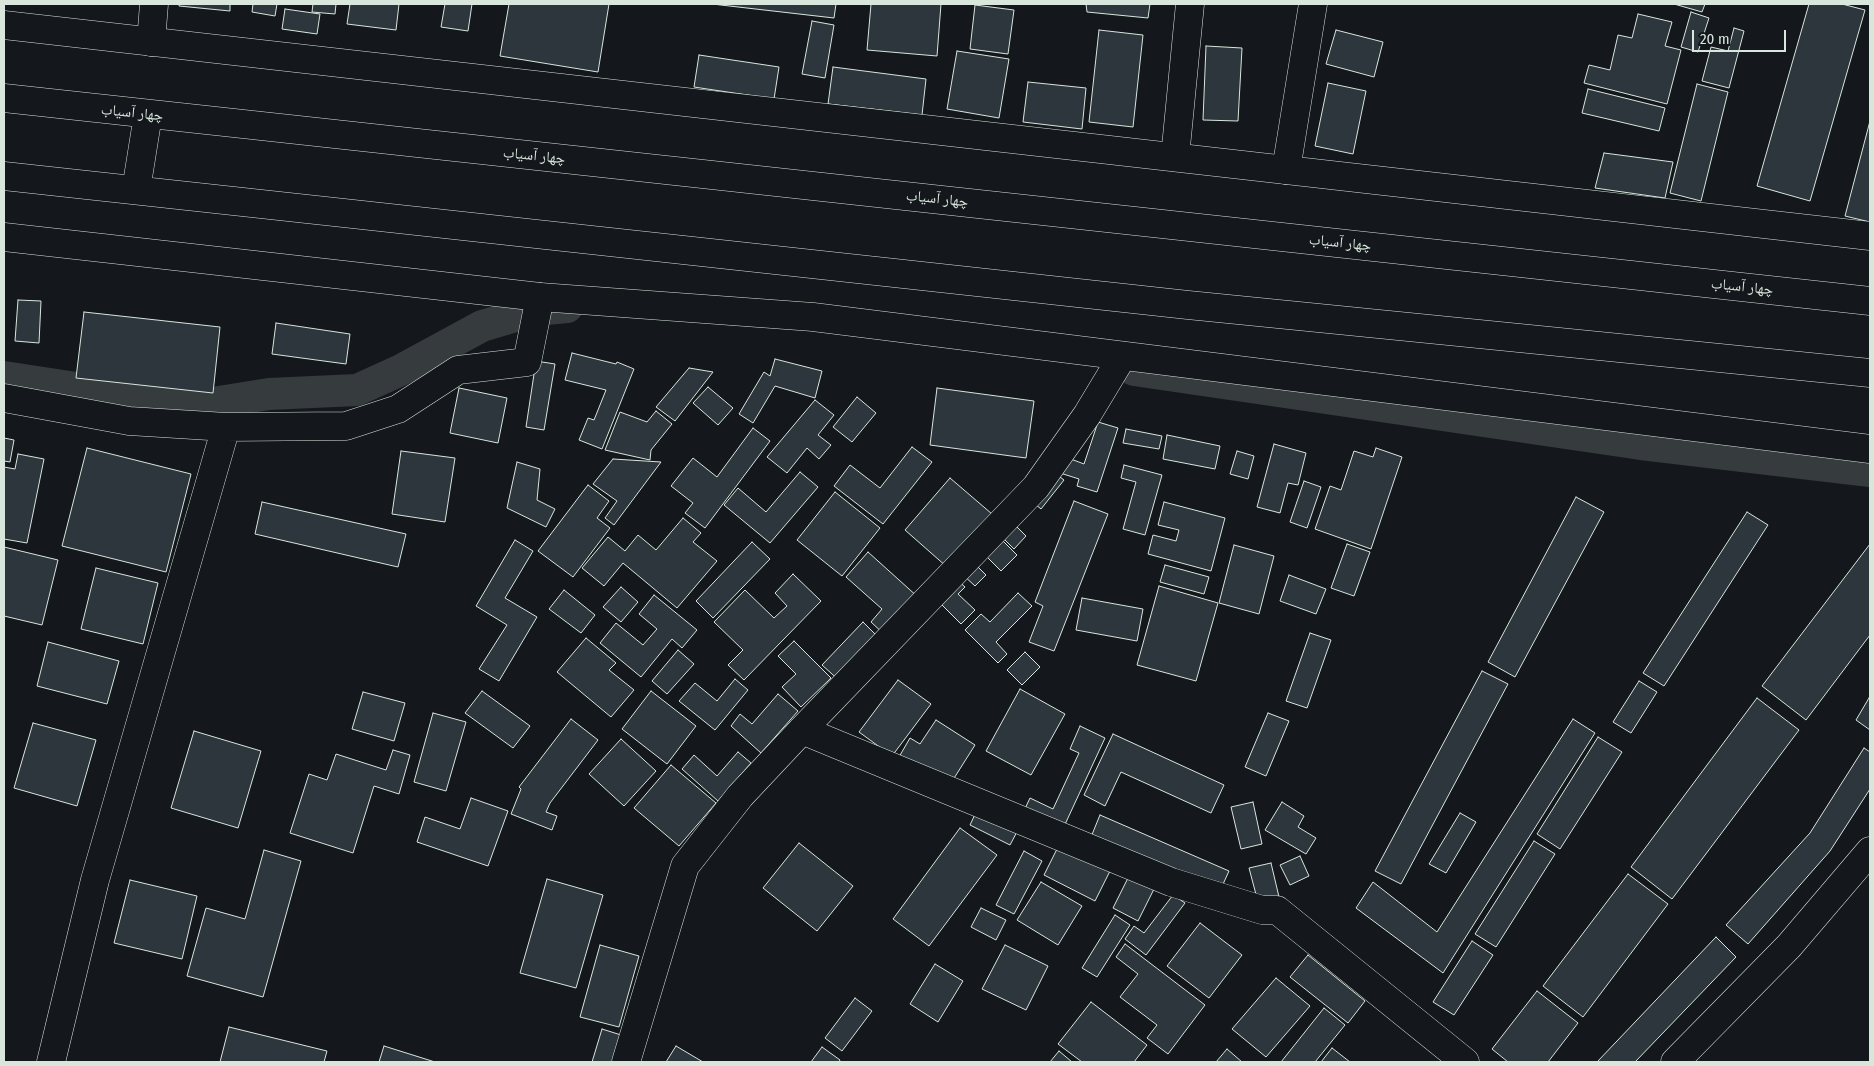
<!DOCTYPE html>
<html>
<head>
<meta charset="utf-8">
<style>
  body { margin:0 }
  #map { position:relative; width:1874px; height:1066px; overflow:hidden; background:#14181c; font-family:"Fira Sans Condensed",sans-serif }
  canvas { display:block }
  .frame { position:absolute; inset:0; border:5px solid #d8e6dc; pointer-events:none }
  .scale { position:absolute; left:1692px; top:30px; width:94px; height:22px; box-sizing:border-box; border:2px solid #d8e6dc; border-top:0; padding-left:6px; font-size:15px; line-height:18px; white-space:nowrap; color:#d8e6dc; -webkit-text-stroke:4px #14181c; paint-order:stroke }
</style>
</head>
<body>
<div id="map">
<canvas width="1874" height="1066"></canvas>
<div class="frame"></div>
<div class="scale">20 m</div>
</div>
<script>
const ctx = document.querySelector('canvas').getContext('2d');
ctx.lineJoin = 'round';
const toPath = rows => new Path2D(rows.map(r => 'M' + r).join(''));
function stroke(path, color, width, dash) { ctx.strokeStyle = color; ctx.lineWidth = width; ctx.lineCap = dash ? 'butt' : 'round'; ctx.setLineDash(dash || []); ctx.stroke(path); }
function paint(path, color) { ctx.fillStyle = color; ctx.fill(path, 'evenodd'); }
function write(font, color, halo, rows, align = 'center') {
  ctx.font = font + ' "Fira Sans Condensed","Noto Naskh Arabic",sans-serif'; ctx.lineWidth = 4; ctx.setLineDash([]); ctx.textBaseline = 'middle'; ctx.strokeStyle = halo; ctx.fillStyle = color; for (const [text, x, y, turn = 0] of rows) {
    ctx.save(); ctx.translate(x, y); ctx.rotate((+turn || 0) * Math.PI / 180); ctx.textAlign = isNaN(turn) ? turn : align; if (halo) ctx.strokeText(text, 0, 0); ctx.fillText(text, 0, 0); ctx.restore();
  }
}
stroke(toPath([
  [1134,370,1641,444,1870,471],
  [4,377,194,406,269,394,357,390,401,370,482,326,536,310,567,307]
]), '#363b3e', 32);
const building = toPath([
  [179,4,230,4,230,11,179,6,179,4],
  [253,4,277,4,275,16,252,12,253,4],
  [313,4,336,4,335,14,312,12,313,4],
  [350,4,399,4,396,30,347,24,350,4],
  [445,4,472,4,468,31,441,27,445,4],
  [509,4,609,4,598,72,500,56,509,4],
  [712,4,836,4,834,18,712,4],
  [871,4,941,4,937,56,867,50,871,4],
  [1086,4,1150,4,1148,18,1087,12,1086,4],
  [1674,4,1705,4,1702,12,1674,4],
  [1809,4,1842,4,1865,10,1810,201,1757,186,1809,4],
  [975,5,1014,10,1008,54,970,49,975,5],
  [285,9,320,14,317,34,282,29,285,9],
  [1691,12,1709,18,1698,52,1681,47,1691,12],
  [1638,14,1672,22,1665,46,1681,50,1667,104,1584,83,1589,65,1610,70,1618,35,1632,38,1638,14],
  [812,21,834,25,825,78,802,74,812,21],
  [1734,28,1744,31,1729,88,1702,81,1711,47,1728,51,1734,28],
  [1099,30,1143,35,1133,127,1089,122,1099,30],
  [1336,30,1383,42,1374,77,1326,64,1336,30],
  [1206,46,1242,48,1238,121,1203,120,1206,46],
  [957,51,1009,59,999,118,947,109,957,51],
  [699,55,779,67,774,99,694,87,699,55],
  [833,67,926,79,922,115,828,104,833,67],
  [1028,82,1086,88,1082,129,1023,122,1028,82],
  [1328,83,1366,91,1353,154,1315,146,1328,83],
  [1697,84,1728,92,1701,201,1670,193,1697,84],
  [1588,89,1665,108,1659,131,1582,113,1588,89],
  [1870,121,1870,222,1845,216,1870,121],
  [1604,153,1673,162,1665,198,1595,188,1604,153],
  [18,300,41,301,39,343,15,341,18,300],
  [84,312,220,327,213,393,76,378,84,312],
  [276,323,350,334,346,364,272,354,276,323],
  [572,353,616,364,617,362,634,369,602,449,579,440,588,418,594,420,606,390,565,380,572,353],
  [775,359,822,371,815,398,775,386,753,423,739,414,764,372,770,376,775,359],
  [536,361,555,364,544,430,526,427,536,361],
  [689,368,713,372,675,421,656,407,689,368],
  [708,387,733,408,718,425,693,403,708,387],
  [459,388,507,398,498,443,450,433,459,388],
  [937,388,1034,401,1026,458,930,445,937,388],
  [857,397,876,413,852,442,833,427,857,397],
  [815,400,834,415,818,435,831,445,819,459,807,448,787,473,767,457,815,400],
  [656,411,672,424,651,450,650,460,605,450,620,412,647,422,656,411],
  [1098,422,1118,428,1097,492,1077,486,1079,479,1057,472,1063,456,1084,464,1098,422],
  [753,428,770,441,705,528,685,513,693,503,671,486,693,458,717,477,753,428],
  [1126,429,1162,436,1159,449,1123,443,1126,429],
  [1167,435,1220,446,1215,469,1163,459,1167,435],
  [4,438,14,440,10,462,4,461,4,438],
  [1274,444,1306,453,1298,485,1288,483,1280,513,1257,507,1274,444],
  [912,447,932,462,883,524,834,486,850,465,880,488,912,447],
  [87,448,191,474,166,572,62,546,87,448],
  [1376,448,1402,457,1371,549,1315,529,1330,486,1341,490,1354,451,1373,457,1376,448],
  [401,451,455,458,445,522,392,514,401,451],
  [1237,451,1254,456,1248,479,1230,474,1237,451],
  [18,454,44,459,27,543,4,539,4,467,15,469,18,454],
  [613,459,661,462,614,525,605,518,617,501,593,484,613,459],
  [517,462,540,469,537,500,555,509,546,527,507,508,517,462],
  [1124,465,1162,475,1145,535,1123,529,1136,482,1121,478,1124,465],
  [1052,471,1064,480,1041,509,1029,499,1052,471],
  [800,472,818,487,770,543,724,505,738,488,766,512,800,472],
  [950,478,992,514,947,567,905,530,950,478],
  [1304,481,1321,487,1307,528,1290,522,1304,481],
  [588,485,609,501,597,518,610,528,573,577,538,551,588,485],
  [835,492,880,528,842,576,797,540,835,492],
  [1576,497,1604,512,1515,677,1488,662,1576,497],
  [1074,501,1108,514,1054,651,1029,642,1043,606,1035,602,1074,501],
  [262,502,406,534,398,567,255,534,262,502],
  [1164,502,1225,518,1211,571,1148,554,1153,535,1176,541,1179,530,1158,525,1164,502],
  [1747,512,1768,525,1664,686,1643,673,1747,512],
  [683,518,701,533,693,542,717,561,677,608,623,563,604,586,582,568,608,537,625,551,638,535,656,550,683,518],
  [1010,520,1026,536,1014,549,998,533,1010,520],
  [999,537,1017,555,1001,571,983,553,999,537],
  [515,540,533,551,505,598,537,617,499,681,479,669,507,625,476,606,515,540],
  [752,542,770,559,713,618,696,601,752,542],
  [1347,544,1370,552,1354,596,1331,588,1347,544],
  [1870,544,1870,635,1806,720,1762,686,1870,544],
  [1234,545,1274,556,1259,614,1219,603,1234,545],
  [4,547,58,560,42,625,4,616,4,547],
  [868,552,919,598,885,635,871,622,882,609,846,577,868,552],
  [973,562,986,575,975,586,961,573,973,562],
  [1165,565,1209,577,1204,594,1160,582,1165,565],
  [96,568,158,583,143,644,81,629,96,568],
  [793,574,821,601,744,680,728,665,743,650,714,622,745,590,774,618,787,606,775,593,793,574],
  [1289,575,1326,589,1316,614,1280,601,1289,575],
  [955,578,965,587,958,594,975,610,961,624,935,598,955,578],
  [1159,586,1218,603,1196,681,1137,665,1159,586],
  [621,587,638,602,621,622,603,607,621,587],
  [564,590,595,615,581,633,549,609,564,590],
  [1018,593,1032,606,996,642,1007,654,998,663,965,630,981,614,990,622,1018,593],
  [654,595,697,630,682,648,672,639,641,677,600,643,616,623,643,645,657,629,639,614,654,595],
  [1082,598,1143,609,1137,641,1076,630,1082,598],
  [863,622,881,640,841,682,822,665,863,622],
  [1310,633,1331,640,1307,708,1286,701,1310,633],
  [586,638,616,663,609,670,634,690,611,717,557,672,586,638],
  [794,641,831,678,801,707,782,687,796,674,778,656,794,641],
  [48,642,119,661,107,704,37,686,48,642],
  [678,650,694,664,667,694,652,681,678,650],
  [1025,652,1040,667,1022,685,1007,670,1025,652],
  [1482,671,1508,684,1401,884,1375,871,1482,671],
  [735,679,748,690,715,730,679,701,695,683,717,701,735,679],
  [898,680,931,704,892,756,859,732,898,680],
  [1639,681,1657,692,1631,733,1613,722,1639,681],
  [1020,689,1065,714,1031,775,986,751,1020,689],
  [482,691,530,726,513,748,465,713,482,691],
  [651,691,696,726,667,764,622,729,651,691],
  [363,692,405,703,394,741,352,729,363,692],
  [778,694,798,711,761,753,731,726,740,714,752,724,778,694],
  [1757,698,1799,730,1672,899,1631,867,1757,698],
  [1869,698,1870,699,1870,730,1856,720,1869,698],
  [433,713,466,722,446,791,414,782,433,713],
  [1268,713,1289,721,1266,776,1245,767,1268,713],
  [571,719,598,740,550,803,546,812,557,816,552,830,511,814,521,789,519,787,571,719],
  [1573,719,1595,733,1443,973,1356,908,1373,882,1437,932,1573,719],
  [936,720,975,745,951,783,899,757,910,738,920,744,936,720],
  [33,723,96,740,77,806,14,788,33,723],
  [1080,726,1105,738,1061,833,1022,815,1030,798,1053,809,1079,753,1070,749,1080,726],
  [194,731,261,751,238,828,171,808,194,731],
  [1113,734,1224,785,1211,813,1121,772,1105,806,1084,795,1113,734],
  [1598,737,1622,752,1560,849,1537,834,1598,737],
  [621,739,656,771,624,806,589,774,621,739],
  [1864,748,1870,752,1870,789,1830,851,1748,944,1726,925,1810,833,1864,748],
  [393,750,410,755,399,794,374,786,353,853,290,833,309,774,327,780,336,754,386,770,393,750],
  [738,752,751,763,718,801,682,769,694,755,717,776,738,752],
  [671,765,716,803,679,846,634,808,671,765],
  [471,798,508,811,488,866,417,842,425,817,460,829,471,798],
  [1253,802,1262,844,1241,849,1231,807,1253,802],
  [1282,802,1304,816,1298,827,1316,838,1306,854,1265,830,1282,802],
  [978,808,1019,828,1010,845,970,825,978,808],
  [1460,813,1476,822,1446,873,1429,864,1460,813],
  [1100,815,1229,871,1219,893,1091,837,1100,815],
  [960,828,997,855,929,946,893,919,960,828],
  [1534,841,1555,854,1496,947,1475,934,1534,841],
  [799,843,853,886,817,931,763,888,799,843],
  [1060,843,1111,869,1095,901,1044,875,1060,843],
  [264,850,301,861,263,997,187,976,206,908,245,919,264,850],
  [1024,851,1042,861,1014,914,996,905,1024,851],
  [1300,856,1309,876,1290,885,1280,865,1300,856],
  [1271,863,1279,897,1258,902,1249,868,1271,863],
  [1628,874,1668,904,1583,1017,1543,986,1628,874],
  [1129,876,1154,889,1138,921,1113,908,1129,876],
  [547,879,603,895,576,988,520,973,547,879],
  [130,880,197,896,182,959,114,943,130,880],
  [1041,882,1082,906,1058,945,1017,920,1041,882],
  [1173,895,1185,903,1146,955,1125,939,1134,926,1144,933,1173,895],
  [981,908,1006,920,996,940,971,927,981,908],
  [1115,915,1130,925,1097,977,1082,968,1115,915],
  [1200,923,1242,955,1209,998,1167,966,1200,923],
  [1716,937,1736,957,1635,1062,1597,1062,1716,937],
  [1472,941,1493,955,1454,1015,1433,1002,1472,941],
  [1125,944,1205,1005,1168,1054,1147,1038,1157,1025,1120,997,1138,974,1116,957,1125,944],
  [600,945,639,956,619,1027,580,1017,600,945],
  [1005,945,1048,966,1026,1010,982,989,1005,945],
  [1308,955,1365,1001,1348,1023,1290,977,1308,955],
  [935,964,963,981,938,1022,910,1004,935,964],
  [1276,978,1310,1006,1266,1057,1232,1029,1276,978],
  [1537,991,1578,1023,1548,1062,1508,1062,1492,1049,1537,991],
  [855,998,872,1011,842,1051,825,1038,855,998],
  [1091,1002,1147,1045,1134,1062,1082,1062,1058,1044,1091,1002],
  [1324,1008,1345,1025,1315,1062,1281,1062,1324,1008],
  [229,1027,327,1051,324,1062,220,1062,229,1027],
  [602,1029,621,1035,613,1062,592,1062,602,1029],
  [384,1046,435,1062,379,1062,384,1046],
  [676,1046,703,1062,666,1062,676,1046],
  [822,1047,840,1060,839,1062,811,1062,822,1047],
  [1332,1048,1350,1062,1321,1062,1332,1048],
  [1227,1049,1242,1062,1216,1062,1227,1049],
  [1059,1051,1072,1062,1050,1062,1059,1051]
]);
paint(building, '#2c363c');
stroke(building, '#d8e6dc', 1);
const street = toPath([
  [151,42,154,4],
  [1175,157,1190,4],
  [1286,170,1313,4],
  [4,398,129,421,226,427,346,426,398,409,458,370,527,362,540,297],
  [802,730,1171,882,1262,910,1277,910,1465,1062],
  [51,1062,95,880,226,427],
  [626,1062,685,866,740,796,802,730,1036,487,1087,415,1122,357],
  [1675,1062,1789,946,1870,851]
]);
const secondary = toPath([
  [4,25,1870,236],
  [4,237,540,297,813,317,1870,449]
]);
const highway = toPath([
  [4,98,1870,301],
  [4,176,1188,305,1870,373],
  [136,190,148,115]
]);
stroke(street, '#d8e6dc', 29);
stroke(secondary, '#d8e6dc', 29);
stroke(highway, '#d8e6dc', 29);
stroke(street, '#14181c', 28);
stroke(secondary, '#14181c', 28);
stroke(highway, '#14181c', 28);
write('15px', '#d8e6dc', '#14181c', [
  ["چهار آسیاب",132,113,6],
  ["چهار آسیاب",534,156,6],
  ["چهار آسیاب",937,199,6],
  ["چهار آسیاب",1340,243,6],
  ["چهار آسیاب",1742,287,6]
]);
</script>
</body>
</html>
